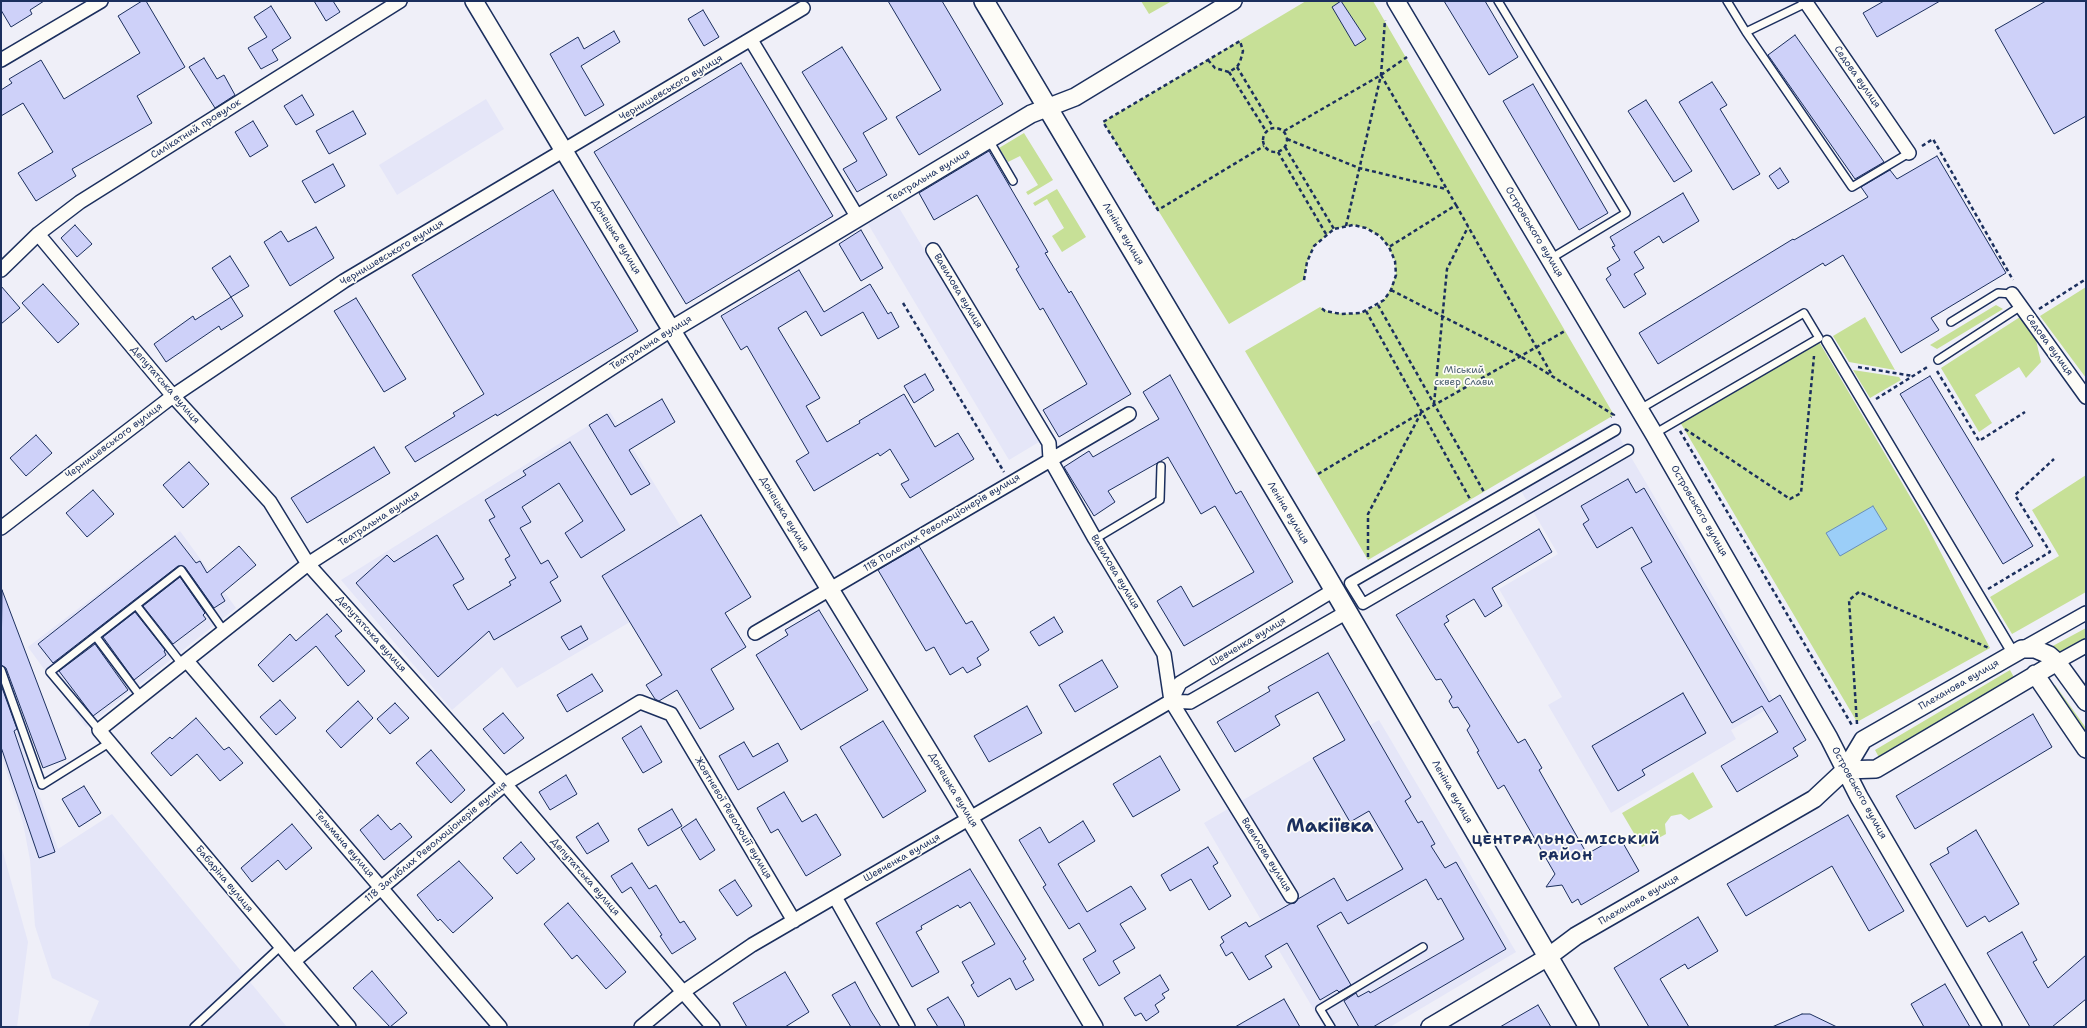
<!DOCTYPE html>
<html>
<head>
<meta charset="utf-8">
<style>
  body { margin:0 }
  #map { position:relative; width:2087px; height:1028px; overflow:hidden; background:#efeff8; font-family:"Shantell Sans",sans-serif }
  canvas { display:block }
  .frame { position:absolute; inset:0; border:2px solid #1b2f5e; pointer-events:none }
</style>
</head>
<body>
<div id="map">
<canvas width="2087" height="1028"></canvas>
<div class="frame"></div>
</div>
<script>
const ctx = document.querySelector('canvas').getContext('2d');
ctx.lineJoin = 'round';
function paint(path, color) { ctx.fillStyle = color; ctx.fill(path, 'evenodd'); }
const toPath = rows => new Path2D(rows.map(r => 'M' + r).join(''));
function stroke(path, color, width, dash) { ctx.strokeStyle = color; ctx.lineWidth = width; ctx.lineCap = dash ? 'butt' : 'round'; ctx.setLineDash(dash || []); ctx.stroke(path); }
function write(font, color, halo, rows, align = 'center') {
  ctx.font = font + ' "Shantell Sans",sans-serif'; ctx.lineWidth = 3.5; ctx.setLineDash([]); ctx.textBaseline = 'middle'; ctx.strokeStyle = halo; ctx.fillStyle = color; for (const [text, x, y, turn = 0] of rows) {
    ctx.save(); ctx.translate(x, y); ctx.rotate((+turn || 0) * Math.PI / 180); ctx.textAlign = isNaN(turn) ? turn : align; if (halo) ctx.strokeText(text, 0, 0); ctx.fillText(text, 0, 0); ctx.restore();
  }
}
paint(toPath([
  [486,99,504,129,397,195,379,165],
  [898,206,1039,442,1009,460,868,224],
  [610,412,681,527,602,576,630,622,517,688,502,667,452,710,341,580],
  [1611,423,1776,704,1731,730,1736,739,1611,813,1548,705,1562,697,1499,589,1558,554,1514,479],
  [180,531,236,608,86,727,28,647],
  [1,684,58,849,112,814,287,1027,88,1027,99,1001,52,978,35,926,30,860,23,823,1,755],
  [1379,720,1516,952,1390,1027,1324,1027,1204,823],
  [1,845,28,942,17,1027,1,1027]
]), '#e5e6f8');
paint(toPath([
  [1141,1,1172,1,1149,14],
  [1306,1,1373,1,1614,415,1368,560,1245,351,1320,307,1331,313,1352,314,1361,313,1378,305,1387,296,1396,275,1395,261,1389,247,1380,236,1366,228,1353,225,1334,229,1314,246,1307,262,1304,280,1229,324,1103,122],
  [1024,133,1053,180,1028,195,1026,192,1038,185,1020,156,1008,162,999,148],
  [1057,189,1086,237,1062,252,1052,236,1064,228,1047,199,1035,206,1033,203],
  [2086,287,2086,378,2040,316],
  [1996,305,2003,309,1937,349,1930,345],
  [1865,317,1895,370,1849,362,1833,336],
  [2020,317,2036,340,2041,362,2026,378,2019,367,1975,395,1992,423,1979,432,1941,368],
  [1818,340,1925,522,1990,648,1857,722,1680,422],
  [1853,370,1899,377,1901,380,1870,398],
  [2086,475,2086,592,2012,634,1990,597,2059,556,2032,510],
  [2086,628,2086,641,2060,656,2049,648],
  [2010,670,2016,681,1881,761,1875,750],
  [2055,685,2086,728,2086,745,2048,690],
  [1693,772,1713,807,1689,820,1681,814,1671,816,1665,824,1666,834,1642,847,1622,813]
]), '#c7e097');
const water = toPath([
  [1873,506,1887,529,1840,556,1826,533,1873,506]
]);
paint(water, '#9bcef8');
stroke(water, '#688eba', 1);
const building = toPath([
  [1,1,44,1,30,10,32,14,11,27,1,10,1,1],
  [142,1,146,1,185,67,137,96,152,123,72,169,76,176,36,201,18,173,53,152,23,103,1,116,1,90,12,83,9,79,41,60,64,99,140,53,118,16,142,1],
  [314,1,333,1,340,12,326,21,314,1],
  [888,1,942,1,1003,104,919,155,896,117,941,90,888,1],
  [1341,1,1366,39,1355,46,1332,7,1341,1],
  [1444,1,1485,1,1518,57,1489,75,1444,1],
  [1884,1,1940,1,1877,37,1863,13,1884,1],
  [2046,1,2086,1,2086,116,2054,134,1995,30,2046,1],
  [271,6,291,38,272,50,278,60,261,69,248,48,267,37,254,17,271,6],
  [703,10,719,37,704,46,688,19,703,10],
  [614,31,620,42,581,66,604,105,585,116,550,54,578,37,584,49,614,31],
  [1795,35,1884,162,1855,179,1768,55,1795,35],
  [842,47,887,119,863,133,887,175,857,192,843,169,857,161,802,72,842,47],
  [204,58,217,79,224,75,235,95,215,108,189,67,204,58],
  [741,63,833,216,686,304,594,152,741,63],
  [1712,82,1727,105,1720,109,1760,174,1733,190,1679,102,1712,82],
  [1533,84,1608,213,1579,230,1503,101,1533,84],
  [302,95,314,115,296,125,284,106,302,95],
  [1646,100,1692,171,1674,182,1628,111,1646,100],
  [353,111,366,134,329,154,316,131,353,111],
  [253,121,268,146,250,157,235,132,253,121],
  [989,151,1048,252,1045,253,1069,293,1071,291,1131,394,1059,437,1043,410,1087,384,1043,308,1040,310,1016,269,1019,267,977,195,934,220,919,193,989,151],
  [1937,156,2006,273,1931,318,1939,330,1901,353,1843,255,1825,266,1823,263,1658,364,1639,333,1793,239,1794,240,1868,197,1861,187,1890,170,1897,179,1937,156],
  [333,164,345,186,315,203,302,181,333,164],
  [1780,168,1789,182,1778,189,1769,176,1780,168],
  [553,190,638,331,497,416,496,414,415,462,405,447,455,416,453,413,484,394,412,275,553,190],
  [1683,193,1699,221,1663,243,1659,236,1634,252,1644,268,1634,274,1646,294,1624,308,1606,279,1611,275,1607,268,1620,260,1612,247,1615,246,1610,237,1683,193],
  [75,225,92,244,77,257,61,238,75,225],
  [316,227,334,258,290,286,264,242,281,231,288,242,316,227],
  [861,230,883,268,861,281,839,244,861,230],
  [230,256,249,286,231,297,212,268,230,256],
  [799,270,824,312,870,284,888,314,891,312,899,327,878,339,863,312,821,336,806,311,778,328,820,398,806,406,827,442,860,423,859,421,904,394,935,447,958,433,974,459,910,498,901,484,909,480,890,449,880,456,878,453,814,491,796,461,809,453,747,346,741,350,721,316,799,270],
  [43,284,79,324,58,343,22,303,43,284],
  [1,286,20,308,1,324,1,286],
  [231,297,243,316,221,330,219,326,166,362,154,344,193,316,195,320,231,297],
  [356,298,406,379,384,392,334,311,356,298],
  [925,374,934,390,914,403,904,386,925,374],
  [1170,375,1236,494,1241,491,1293,582,1184,646,1157,601,1181,586,1193,607,1254,572,1215,506,1201,514,1168,457,1108,491,1115,502,1094,516,1064,467,1089,451,1093,457,1159,419,1143,392,1170,375],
  [1930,376,2033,546,2003,564,1900,394,1930,376],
  [662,399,675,422,629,450,650,484,631,495,589,425,607,414,615,427,662,399],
  [36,435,52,453,26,476,10,458,36,435],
  [570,442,625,530,581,558,565,533,583,521,559,483,522,507,531,522,520,528,541,564,548,560,558,577,550,582,561,601,494,640,489,631,438,677,356,583,387,555,394,562,437,535,464,579,453,585,468,610,511,585,509,582,516,578,505,559,510,556,489,520,495,517,485,500,526,475,523,471,570,442],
  [374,447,390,473,307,523,291,498,374,447],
  [189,462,209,484,183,508,163,485,189,462],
  [1628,479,1636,493,1644,488,1769,702,1780,695,1806,740,1793,748,1798,756,1737,792,1721,766,1778,732,1762,706,1732,723,1641,568,1652,562,1632,527,1597,548,1583,524,1589,520,1581,506,1628,479],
  [93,490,114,514,87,537,66,513,93,490],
  [701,515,751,597,725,613,746,647,711,669,734,709,700,729,677,690,659,701,655,699,646,685,662,675,602,576,701,515],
  [1539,529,1552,552,1492,588,1502,606,1485,617,1474,599,1446,616,1449,621,1444,624,1518,743,1525,739,1542,768,1539,770,1587,854,1619,836,1639,871,1581,905,1578,899,1572,903,1562,885,1546,887,1555,874,1504,785,1498,789,1477,752,1479,751,1467,730,1470,726,1458,707,1453,708,1449,701,1452,697,1441,679,1436,680,1396,615,1539,529],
  [175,536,196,563,200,561,207,573,239,546,256,565,221,594,225,601,214,608,185,567,178,566,53,663,38,644,175,536],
  [919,546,966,624,972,621,989,650,977,658,981,665,967,673,963,667,950,675,934,647,926,651,878,570,919,546],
  [180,577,205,613,203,615,206,619,173,644,143,606,180,577],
  [2,590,66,759,43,768,6,668,1,665,2,590],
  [819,610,868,690,801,730,756,655,788,635,785,630,819,610],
  [135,612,165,650,164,651,166,655,134,680,103,637,135,612],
  [327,614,342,631,335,636,365,671,348,686,316,646,273,682,258,665,290,634,296,641,327,614],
  [1054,617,1063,632,1039,646,1030,632,1054,617],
  [581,626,588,639,569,650,561,637,581,626],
  [95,644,128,690,93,716,59,671,95,644],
  [1328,653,1411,797,1405,801,1418,823,1422,821,1435,844,1431,846,1445,868,1456,862,1506,949,1373,1027,1359,1027,1344,1001,1356,993,1358,997,1369,991,1370,993,1464,939,1441,898,1438,900,1426,879,1348,924,1341,912,1317,926,1351,985,1339,992,1337,990,1320,1000,1287,943,1265,956,1272,967,1249,980,1232,952,1226,956,1220,945,1224,942,1221,937,1246,922,1249,927,1290,904,1295,903,1298,899,1334,878,1347,901,1403,869,1369,811,1350,822,1313,758,1345,740,1318,692,1275,716,1280,725,1235,752,1217,722,1270,691,1268,687,1328,653],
  [1102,660,1118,687,1075,712,1059,685,1102,660],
  [592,674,603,691,567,712,557,695,592,674],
  [1,685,17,729,14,731,55,852,39,858,1,747,1,685],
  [1683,693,1706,733,1642,770,1645,775,1618,791,1592,746,1683,693],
  [280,700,296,718,276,735,260,717,280,700],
  [358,701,373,718,341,748,326,731,358,701],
  [395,703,409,718,390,734,377,719,395,703],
  [1027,706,1042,733,989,762,974,736,1027,706],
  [503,713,524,738,504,754,483,729,503,713],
  [2033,714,2052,747,1915,829,1896,796,2033,714],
  [196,718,224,750,229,747,243,763,220,781,197,754,171,776,151,753,170,737,172,739,196,718],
  [883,721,926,791,883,818,840,747,883,721],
  [641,726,662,762,643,773,622,738,641,726],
  [744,742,753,757,778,743,788,761,738,790,719,756,744,742],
  [431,750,465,790,451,803,416,763,431,750],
  [1160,756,1180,790,1133,817,1113,784,1160,756],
  [566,775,577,794,550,810,539,792,566,775],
  [84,786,101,813,79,827,62,799,84,786],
  [784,792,802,822,816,814,841,855,806,876,778,829,771,833,757,808,784,792],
  [672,809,682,826,648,846,638,829,672,809],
  [378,815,391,830,400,823,412,837,384,860,360,830,378,815],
  [1848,815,1904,911,1869,931,1832,866,1746,916,1727,884,1848,815],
  [696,819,715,850,700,860,681,829,696,819],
  [1083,821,1095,841,1058,864,1087,912,1131,886,1146,909,1120,924,1135,948,1113,961,1120,973,1099,986,1083,959,1096,951,1079,923,1069,929,1043,887,1046,885,1019,840,1040,827,1049,843,1083,821],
  [598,823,609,841,587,854,576,837,598,823],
  [292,824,312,848,286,870,278,860,252,882,241,868,292,824],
  [1976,830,2019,904,1989,922,1985,916,1967,927,1930,864,1949,853,1947,848,1976,830],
  [521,842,535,859,517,874,503,858,521,842],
  [1208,847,1218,863,1213,866,1231,896,1209,910,1191,879,1170,891,1161,875,1208,847],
  [459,861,493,898,453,933,440,919,438,921,417,895,459,861],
  [632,863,649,889,656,885,680,923,684,921,696,939,672,954,660,936,662,935,631,887,622,893,611,876,632,863],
  [970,869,1026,959,1023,961,1034,980,1016,990,1010,978,978,997,971,985,974,983,962,962,995,944,970,902,960,908,958,905,921,926,922,929,916,932,939,972,912,987,876,923,970,869],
  [735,880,752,906,737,916,719,890,735,880],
  [568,903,626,972,606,989,577,955,572,959,544,924,568,903],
  [1698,917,1718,951,1688,969,1685,964,1660,979,1689,1027,1649,1027,1614,968,1698,917],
  [2022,932,2037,960,2033,962,2048,988,2086,955,2086,999,2052,1027,2030,1027,1987,953,2022,932],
  [372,971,407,1013,390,1027,353,988,372,971],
  [785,972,809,1012,785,1027,747,1027,733,1003,785,972],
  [1160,975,1169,990,1162,994,1165,998,1155,1005,1159,1012,1146,1021,1141,1013,1135,1016,1124,998,1160,975],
  [855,982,871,1011,881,1027,851,1027,832,995,855,982],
  [1945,984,1970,1027,1924,1027,1911,1004,1945,984],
  [948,997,963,1021,965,1027,938,1027,927,1009,948,997],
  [1284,999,1300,1027,1235,1027,1284,999],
  [1538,1005,1551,1027,1500,1027,1538,1005],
  [1802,1014,1810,1014,1837,1027,1772,1027,1802,1014]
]);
paint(building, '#ced1f9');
stroke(building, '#1b2f5e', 1);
const service = toPath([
  [1498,1,1626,213,1550,259],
  [1727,1,1746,32,1806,3],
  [1746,32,1852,187,1909,153],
  [989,140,1013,181],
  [1951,322,1998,293,2012,294],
  [1938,360,2021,306],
  [1640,409,1804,313,1819,338,1654,434],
  [1095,539,1160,500,1161,466],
  [136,605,182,664],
  [96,637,141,697],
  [1,670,42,785,109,743],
  [99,730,50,672,181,570,224,631],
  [194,1027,281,946],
  [1331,1027,1320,1009,1423,947]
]);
const pedestrian = toPath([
  [1827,341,2013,653],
  [1615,430,1350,583,1363,604,1628,450]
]);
const minor = toPath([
  [1805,1,1909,153],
  [751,40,858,218],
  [1,60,101,1],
  [38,234,173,396,270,502,308,564,505,784,713,1027],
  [933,250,1049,443,1050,459,1095,539,1164,654,1171,701,1291,896],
  [1,270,38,234,80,202,400,1],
  [2012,294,2086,397],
  [1,528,173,396,344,281,803,8],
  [755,633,1129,414],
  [2022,649,2086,613],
  [187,661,500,1027],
  [2057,662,2086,646],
  [1171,701,1180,683,1334,590],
  [835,897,908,1027],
  [294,961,505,784,640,702,671,714,794,921],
  [349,1027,99,730,308,564,671,330],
  [641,1027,683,992,752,945,1171,701,1190,702,1347,612]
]);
const tertiary = toPath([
  [474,1,663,316,955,794,1094,1027],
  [1396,1,1654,434,1829,738,1859,797,1993,1027],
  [671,330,1031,114,1075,97,1233,1],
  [2035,674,2086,749],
  [1845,770,1876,769,2057,662],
  [1430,1027,1548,957,1576,936,1814,799,1845,770,1863,740,2022,649,2035,649,2049,655,2057,662,2086,702]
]);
const secondary = toPath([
  [984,1,1324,572,1589,1027]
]);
stroke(service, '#1b2f5e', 10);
stroke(pedestrian, '#1b2f5e', 13);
stroke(minor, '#1b2f5e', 16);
stroke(tertiary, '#1b2f5e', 20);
stroke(secondary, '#1b2f5e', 22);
stroke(toPath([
  [1208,60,1215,68,1229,72,1237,67,1240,62,1243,51,1240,41,1103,122,1158,210,1264,146],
  [1237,67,1273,127],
  [1229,72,1266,131],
  [1381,75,1456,205,1389,247],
  '1263 140a12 12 0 1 1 24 0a12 12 0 1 1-24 0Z',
  [1284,131,1381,75,1407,57],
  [1287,139,1359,168,1446,189],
  [1922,146,1933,139,2013,280],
  [1285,147,1334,229],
  [1278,152,1326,234],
  [1456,205,1552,375],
  [1346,226,1381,75,1385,20],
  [1304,280,1307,262,1314,246,1334,229,1353,225,1366,228,1380,236,1389,247,1395,261,1396,275,1391,290,1384,300,1361,313,1341,314,1325,311,1320,307],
  [1391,290,1520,356,1614,415,1611,417],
  [903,303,1004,472],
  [1378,305,1484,492],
  [2039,309,2086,279],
  [1366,311,1470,499],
  [1858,367,1913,376],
  [1937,371,1979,441,2025,412],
  [1876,399,1929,366],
  [1434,404,1447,269,1468,227],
  [1685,429,1790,499,1801,493,1814,356],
  [1680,431,1853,727],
  [1318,474,1422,412,1565,331],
  [1368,557,1368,514,1421,413],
  [1988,589,2050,552,2015,495,2054,459],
  [1857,724,1849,600,1859,592,1989,648]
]), '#1b2f5e', 2.5, [4, 3]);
stroke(service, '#fdfcf7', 7);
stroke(pedestrian, '#fdfcf7', 10);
stroke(minor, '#fdfcf7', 13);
stroke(tertiary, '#fdfcf7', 17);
stroke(secondary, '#fdfcf7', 19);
write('10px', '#1b2f5e', '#fdfcf7', [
  ["Седова вулиця",1857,77,55],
  ["Чернишевського вулиця",671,88,-31],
  ["Силікатний провулок",196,129,-32],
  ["Театральна вулиця",929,176,-31],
  ["Островського вулиця",1534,232,59],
  ["Леніна вулиця",1123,234,59],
  ["Донецька вулиця",616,237,59],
  ["Чернишевського вулиця",392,253,-31],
  ["Вавилова вулиця",958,291,59],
  ["Театральна вулиця",651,343,-32],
  ["Седова вулиця",2049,345,54],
  ["Депутатська вулиця",165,385,49],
  ["Чернишевського вулиця",114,441,-37],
  ["Островського вулиця",1699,511,60],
  ["Леніна вулиця",1288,513,59],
  ["Донецька вулиця",784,514,59],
  ["Театральна вулиця",379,519,-33],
  ["118 Полеглих Революціонерів вулиця",942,523,-31],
  ["Вавилова вулиця",1115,572,59],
  ["Депутатська вулиця",371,634,48],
  ["Шевченка вулиця",1248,642,-31],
  ["Плеханова вулиця",1959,685,-30],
  ["Донецька вулиця",953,790,59],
  ["Леніна вулиця",1452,792,60],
  ["Островського вулиця",1859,793,61],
  ["Жовтневої Революції вулиця",733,818,59],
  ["118 Загиблих Революціонерів вулиця",436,842,-40],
  ["Тельмана вулиця",344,844,49],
  ["Вавилова вулиця",1266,855,58],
  ["Шевченка вулиця",902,858,-30],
  ["Депутатська вулиця",585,877,49],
  ["Бабаріна вулиця",224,879,50],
  ["Плеханова вулиця",1639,900,-30]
]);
write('10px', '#465b6c', '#fdfcf7', [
  ["Міський",1464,370],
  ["сквер Слави",1464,382]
]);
ctx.letterSpacing = '1px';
write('bold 14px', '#1b2f5e', '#fdfcf7', [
  ["ЦЕНТРАЛЬНО-МІСЬКИЙ",1566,840],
  ["РАЙОН",1566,856]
]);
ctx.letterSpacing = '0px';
write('bold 18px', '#1b2f5e', '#fdfcf7', [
  ["Макіївка",1330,827]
]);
</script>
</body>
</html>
